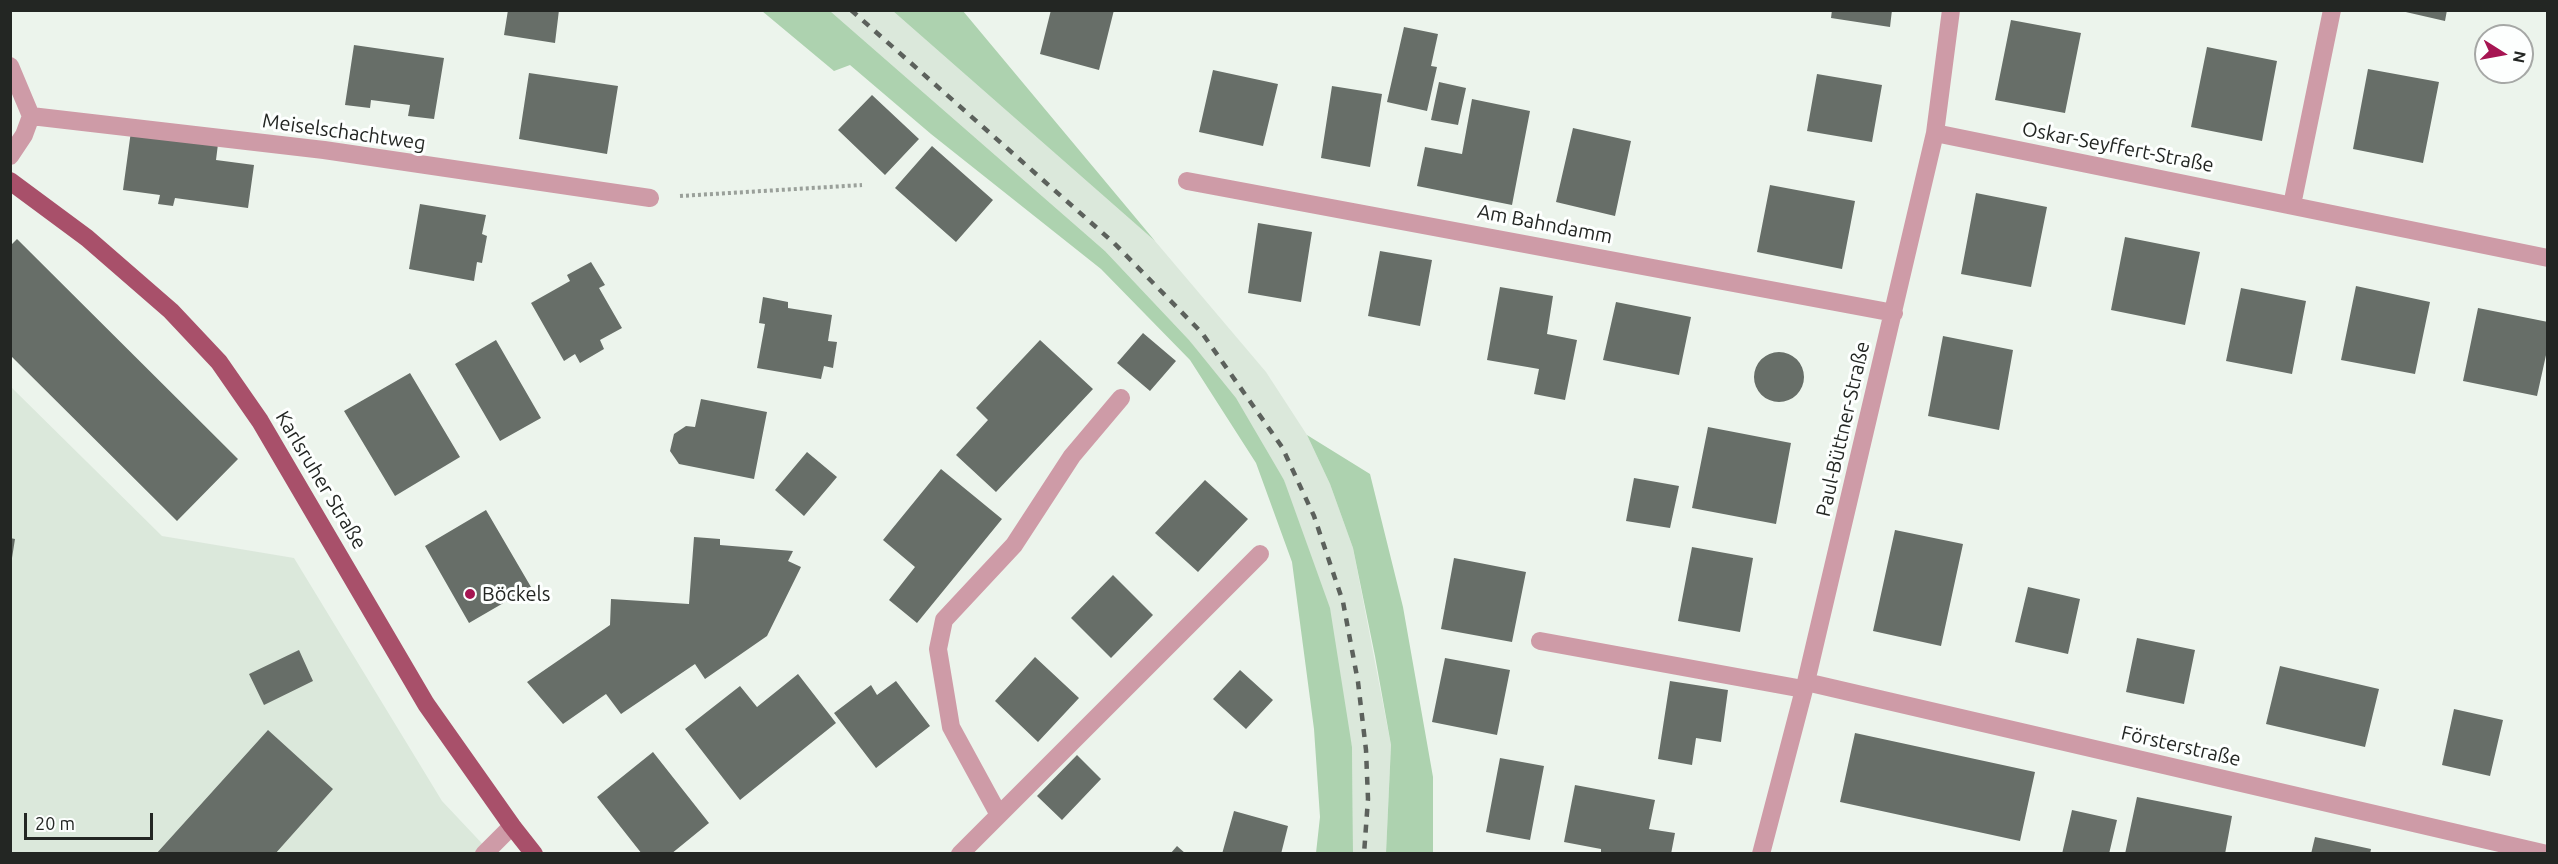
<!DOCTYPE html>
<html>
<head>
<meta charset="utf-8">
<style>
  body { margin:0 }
  #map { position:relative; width:2558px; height:864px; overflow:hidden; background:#ecf4ec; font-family:Ubuntu,sans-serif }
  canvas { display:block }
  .frame { position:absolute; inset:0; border:12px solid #232623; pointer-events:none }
  .north { position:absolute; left:2474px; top:24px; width:60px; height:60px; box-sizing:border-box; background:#fdfffe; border:2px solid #a6a8a6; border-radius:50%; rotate:101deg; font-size:16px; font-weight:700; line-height:24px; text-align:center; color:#232623 }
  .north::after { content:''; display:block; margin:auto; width:21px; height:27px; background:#a61552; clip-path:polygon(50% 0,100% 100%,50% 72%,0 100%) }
  .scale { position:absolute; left:24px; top:813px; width:129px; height:27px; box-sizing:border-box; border:3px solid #232623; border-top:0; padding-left:8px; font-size:18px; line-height:21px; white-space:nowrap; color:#232623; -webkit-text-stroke:4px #fdfffe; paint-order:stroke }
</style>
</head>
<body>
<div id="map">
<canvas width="2558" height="864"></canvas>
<div class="frame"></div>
<div class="north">N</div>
<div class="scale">20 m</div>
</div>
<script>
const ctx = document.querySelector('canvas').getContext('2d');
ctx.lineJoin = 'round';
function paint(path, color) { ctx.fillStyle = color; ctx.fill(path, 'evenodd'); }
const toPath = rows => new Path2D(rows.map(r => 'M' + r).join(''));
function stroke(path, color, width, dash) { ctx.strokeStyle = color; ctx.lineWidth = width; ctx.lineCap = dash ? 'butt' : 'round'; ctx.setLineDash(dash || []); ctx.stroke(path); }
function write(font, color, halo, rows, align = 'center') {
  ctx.font = font + ' Ubuntu,sans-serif'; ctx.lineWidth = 6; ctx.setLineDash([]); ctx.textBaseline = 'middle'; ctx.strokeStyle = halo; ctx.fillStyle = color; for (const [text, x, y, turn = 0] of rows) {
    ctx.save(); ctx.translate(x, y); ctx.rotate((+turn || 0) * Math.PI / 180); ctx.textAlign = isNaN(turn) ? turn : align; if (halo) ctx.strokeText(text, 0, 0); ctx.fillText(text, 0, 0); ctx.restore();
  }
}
paint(toPath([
  [830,11,893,11,1155,241,1266,372,1307,435,1330,484,1353,548,1391,745,1386,853,1353,853,1352,747,1284,480,1189,340,1105,251],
  [10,386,162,536,294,558,442,801,491,853,11,853]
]), '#dbe8db');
paint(toPath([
  [762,11,830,11,1105,251,1189,340,1236,398,1284,480,1330,608,1352,747,1353,853,1316,853,1320,817,1314,729,1292,562,1256,463,1190,360,1101,269,931,134,850,65,834,71],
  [893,11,963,11,1155,241],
  [1307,435,1370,474,1403,607,1433,777,1433,853,1386,853,1391,745,1375,656,1353,548,1330,484]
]), '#add2af');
paint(toPath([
  [508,10,559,10,555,43,504,35],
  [1051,10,1114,10,1099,70,1040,54],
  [1832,10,1892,10,1890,27,1831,18],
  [2397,10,2447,10,2445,21],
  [2011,20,2081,33,2065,113,1995,100],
  [1404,27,1438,34,1431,66,1437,67,1427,111,1387,102],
  [354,45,444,58,434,119,408,116,410,105,371,100,370,108,345,105],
  [2207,47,2277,61,2262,141,2191,127],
  [2368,69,2439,82,2423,163,2353,149],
  [1213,70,1278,84,1263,146,1199,132],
  [529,73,618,86,607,154,519,139],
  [1817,74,1882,85,1872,142,1807,131],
  [1439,82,1466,88,1458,125,1431,120],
  [1332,86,1382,94,1370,167,1321,158],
  [872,95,919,139,885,175,838,130],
  [1472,99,1530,111,1512,205,1417,186,1425,147,1462,154],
  [1573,128,1631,141,1615,216,1556,202],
  [131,131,218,144,216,160,254,165,248,208,175,198,173,206,158,204,160,195,123,190],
  [932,146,993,200,956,242,895,188],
  [1770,185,1855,201,1842,269,1757,252],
  [1976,193,2047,207,2031,287,1961,274],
  [420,204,486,215,482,234,487,236,482,263,477,262,474,281,409,269],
  [1258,223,1312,232,1301,302,1248,293],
  [2125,237,2200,252,2185,325,2111,310],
  [17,239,238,459,177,521,10,355,10,246],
  [1380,251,1432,260,1420,326,1368,316],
  [591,262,605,285,599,288,622,328,600,340,604,349,580,363,575,354,564,361,531,303,570,281,567,275],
  [2356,286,2430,302,2415,374,2341,360],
  [1500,287,1553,296,1547,334,1577,340,1565,400,1534,394,1539,369,1487,360],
  [2241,288,2306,301,2292,374,2226,361],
  [763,297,788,302,788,308,832,315,828,341,837,342,833,368,824,366,821,379,757,368,765,324,759,323],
  [1616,302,1691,317,1679,375,1603,360],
  [2478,308,2548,322,2548,346,2537,396,2463,381],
  [1143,333,1176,361,1150,391,1117,363],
  [1943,336,2013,350,1999,430,1928,416],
  [496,340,541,418,500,441,455,364],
  [1040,340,1093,389,996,492,956,455,988,420,976,408],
  '1754 377a25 25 0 1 1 50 0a25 25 0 1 1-50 0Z',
  [410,373,460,457,395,496,344,411],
  [701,399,767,412,754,479,679,464,670,451,674,434,686,426,695,427],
  [1708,427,1791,443,1776,524,1692,508],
  [807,452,837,477,804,516,775,490],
  [941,469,1002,519,917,623,889,600,915,567,883,540],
  [1634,478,1679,486,1670,528,1626,521],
  [1205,480,1248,519,1198,572,1155,533],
  [486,510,531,587,469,623,425,546],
  [1895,530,1963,544,1941,646,1873,631],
  [694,537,720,539,720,545,793,551,788,561,801,567,767,636,705,679,695,664,621,714,606,694,563,724,527,682,610,625,611,599,689,604],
  [10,538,15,539,12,558,10,558],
  [1692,547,1753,558,1740,632,1678,621],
  [1454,558,1526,572,1512,642,1441,629],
  [1113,575,1153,615,1111,658,1071,618],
  [2028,587,2080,599,2068,654,2015,642],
  [2137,638,2195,650,2184,704,2126,692],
  [299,650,313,681,264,705,249,674],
  [1035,657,1079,698,1038,742,995,701],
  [1445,658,1510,670,1497,735,1432,722],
  [2280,666,2379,689,2365,747,2266,724],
  [1240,670,1273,700,1246,729,1213,699],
  [798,674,836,723,740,800,685,729,740,686,757,707],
  [896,681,930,726,876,768,834,713,871,685,877,695],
  [1670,681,1728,690,1721,742,1696,738,1692,765,1658,759],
  [2454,709,2503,720,2490,776,2442,765],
  [268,730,333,789,275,854,156,854],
  [1855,733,2035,772,2020,841,1840,802],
  [653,752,709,823,671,854,642,854,597,797],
  [1077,755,1101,779,1062,820,1037,796],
  [1500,758,1544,766,1530,840,1486,832],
  [1575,785,1655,800,1649,829,1675,833,1671,854,1601,854,1601,849,1564,842],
  [2137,797,2232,816,2225,854,2125,854],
  [2072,810,2117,820,2109,854,2062,854],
  [1234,811,1288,826,1281,854,1222,854],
  [2315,837,2371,849,2370,854,2311,854],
  [1177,846,1186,854,1170,854]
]), '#676e68');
stroke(toPath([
  [680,196,862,185]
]), '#9aa09a', 4, [3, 3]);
stroke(toPath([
  [10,66,31,116,24,135,10,156],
  [31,116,324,150,650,198],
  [1935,133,2548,258],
  [1187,181,1894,313],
  [2292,205,2332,10],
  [1540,641,1803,689],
  [1806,682,2547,854],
  [999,815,1260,554],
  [484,854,512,826],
  [960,854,999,815,951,727,938,649,944,620,1014,545,1072,456,1121,398],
  [1761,854,1806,682,1935,133,1951,10]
]), '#ce9ba7', 18);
stroke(toPath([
  [10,181,87,238,171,311,219,362,260,421,426,704,512,826,534,854]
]), '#a8506a', 18);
stroke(toPath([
  [851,10,1114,243,1202,333,1282,447,1314,516,1343,602,1358,682,1366,750,1368,799,1364,854]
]), '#5c615c', 4.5, [8, 8]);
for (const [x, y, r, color] of [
  [470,594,6,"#a61552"]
]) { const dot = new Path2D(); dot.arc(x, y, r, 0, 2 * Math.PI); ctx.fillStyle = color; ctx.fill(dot); stroke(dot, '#fdfffe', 2); }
write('20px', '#232623', '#fdfffe', [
  ["Meiselschachtweg",344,132,8],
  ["Oskar-Seyffert-Straße",2118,147,11],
  ["Am Bahndamm",1545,224,11],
  ["Paul-Büttner-Straße",1843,429,-77],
  ["Karlsruher Straße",321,480,59],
  ["Försterstraße",2181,746,13]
]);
write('20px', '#232623', '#fdfffe', [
  ["Böckels",482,594]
], 'left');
</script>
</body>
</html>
